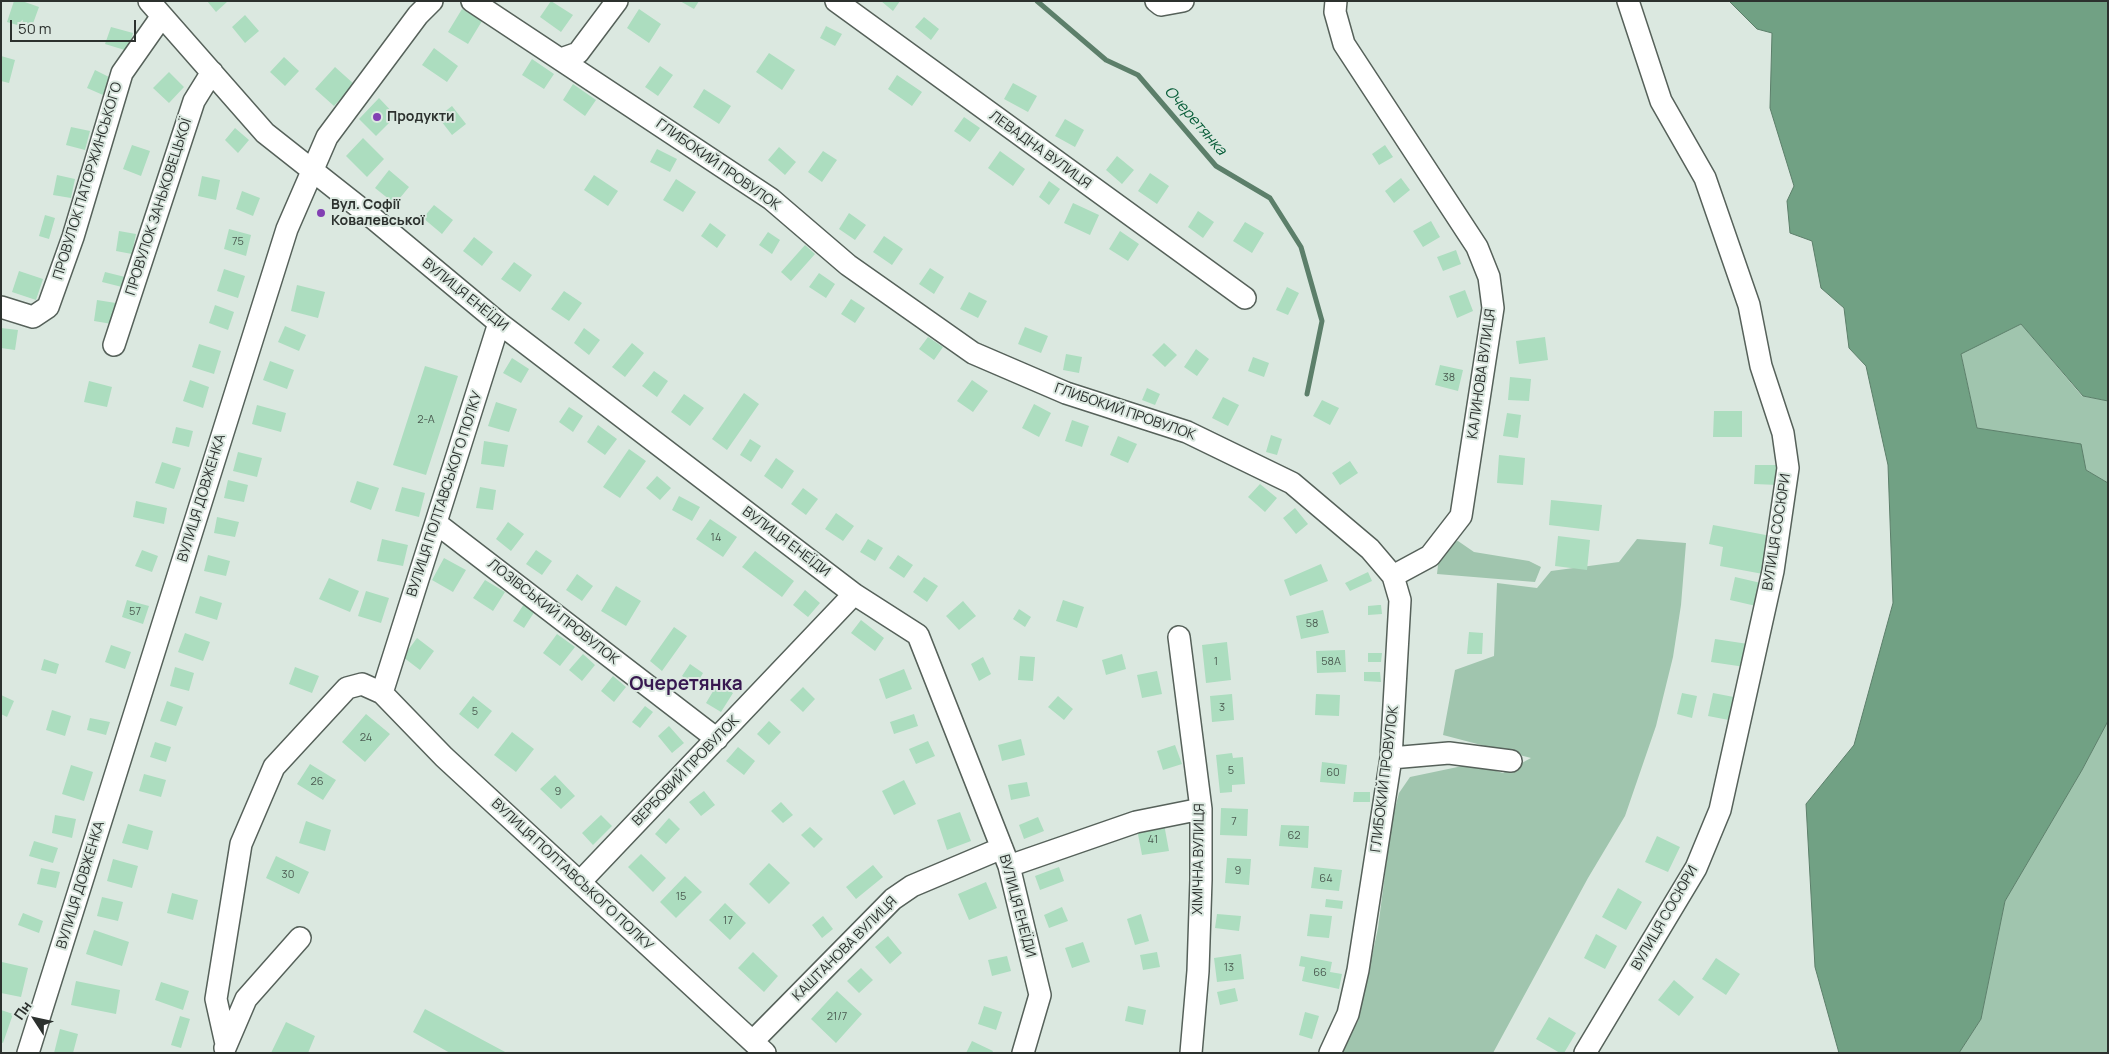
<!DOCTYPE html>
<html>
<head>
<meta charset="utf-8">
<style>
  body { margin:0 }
  #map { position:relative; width:2109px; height:1054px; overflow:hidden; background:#dbe8e0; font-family:Manrope,sans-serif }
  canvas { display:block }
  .frame { position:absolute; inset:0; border:2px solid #2c312e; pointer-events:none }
  .north { position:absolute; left:10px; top:994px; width:50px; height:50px; -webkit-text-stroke:4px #dbe8e0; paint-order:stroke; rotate:305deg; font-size:14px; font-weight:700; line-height:20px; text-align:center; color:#2c312e }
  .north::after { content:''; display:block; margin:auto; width:18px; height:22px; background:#2c312e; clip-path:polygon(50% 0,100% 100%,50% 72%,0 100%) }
  .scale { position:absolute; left:10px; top:20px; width:126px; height:22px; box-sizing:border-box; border:2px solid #2c312e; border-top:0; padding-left:6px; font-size:15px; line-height:18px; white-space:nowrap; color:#2c312e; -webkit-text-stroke:4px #dbe8e0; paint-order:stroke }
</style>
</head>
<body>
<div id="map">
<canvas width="2109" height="1054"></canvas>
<div class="frame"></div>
<div class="north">Пн</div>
<div class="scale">50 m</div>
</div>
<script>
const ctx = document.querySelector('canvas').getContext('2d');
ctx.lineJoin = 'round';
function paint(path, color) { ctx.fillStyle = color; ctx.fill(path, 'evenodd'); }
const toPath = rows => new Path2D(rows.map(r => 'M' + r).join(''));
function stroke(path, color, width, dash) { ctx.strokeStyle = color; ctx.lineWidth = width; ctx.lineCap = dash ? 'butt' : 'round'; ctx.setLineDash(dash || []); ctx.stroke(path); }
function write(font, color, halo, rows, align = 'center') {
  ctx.font = font + ' Manrope,sans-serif'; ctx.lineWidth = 4; ctx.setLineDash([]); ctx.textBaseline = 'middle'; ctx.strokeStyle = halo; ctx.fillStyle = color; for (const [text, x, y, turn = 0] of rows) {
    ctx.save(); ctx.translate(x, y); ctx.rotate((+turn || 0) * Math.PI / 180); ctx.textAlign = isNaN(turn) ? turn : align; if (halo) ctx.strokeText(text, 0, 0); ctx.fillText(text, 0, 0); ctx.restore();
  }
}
paint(toPath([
  [2021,324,2082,396,2108,401,2108,483,2086,470,2080,444,1977,428,1961,353],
  [1637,539,1686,543,1681,605,1673,657,1656,726,1625,816,1588,878,1493,1053,1340,1053,1358,1021,1378,928,1392,820,1399,793,1410,777,1472,764,1503,773,1531,758,1443,735,1455,670,1494,656,1497,583,1537,588,1551,571,1619,562],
  [1458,541,1474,552,1529,561,1541,567,1535,582,1437,574,1439,556,1447,543],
  [2108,721,2108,1053,1959,1053,1981,1019,2005,901,2082,770]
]), '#a0c5ae');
const water = toPath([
  [1729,1,2108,1,2108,401,2083,396,2021,324,1961,354,1977,428,2081,444,2086,470,2108,483,2108,721,2082,770,2005,901,1981,1019,1959,1053,1839,1053,1815,967,1806,804,1854,745,1893,603,1888,465,1866,366,1849,348,1844,308,1821,288,1812,241,1790,233,1787,201,1794,186,1770,108,1772,33,1757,29,1729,1]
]);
paint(water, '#71a184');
stroke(water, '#5c7f6a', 1);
stroke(toPath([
  [1037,1,1106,60,1138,75,1216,166,1270,198,1301,247,1322,321,1307,394]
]), '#5c7f6a', 5);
paint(toPath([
  [14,1,22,1,39,7,31,29,7,22],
  [207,1,228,1,216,12],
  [551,1,573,15,561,32,540,17],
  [680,1,699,1,694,9],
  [881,1,900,1,893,11],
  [462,9,482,21,468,44,448,32],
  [639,9,661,24,649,43,627,28],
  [245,15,259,31,245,43,232,27],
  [924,17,939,29,931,40,915,27],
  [826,26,842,34,835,46,820,38],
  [111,27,133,33,128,51,105,44],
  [434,48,458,66,447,82,422,65],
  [769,53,795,70,782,90,756,72],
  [1,56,15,60,9,83,1,81],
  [284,57,299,71,285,86,270,72],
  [532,59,554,74,544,89,522,75],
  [660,66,673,75,658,96,645,87],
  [335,67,354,84,334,106,315,89],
  [95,70,111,78,103,95,87,88],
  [169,72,184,87,169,103,153,88],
  [897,75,922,92,912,106,888,89],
  [1013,83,1037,96,1028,112,1004,99],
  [573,84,596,100,585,116,563,100],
  [704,89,731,106,719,124,693,107],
  [379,98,396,116,376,136,359,119],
  [452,106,466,124,452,135,438,117],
  [964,117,980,128,970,142,954,131],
  [1065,119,1084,130,1075,147,1055,136],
  [71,127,90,131,85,150,66,145],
  [235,128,249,140,238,153,225,140],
  [363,138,384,159,367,177,346,156],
  [132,145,150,151,141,176,123,169],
  [1385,145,1393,157,1379,165,1372,154],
  [779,147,796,162,785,175,768,160],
  [657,149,677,159,670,172,650,162],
  [823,151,837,160,822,182,808,172],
  [1000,151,1025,169,1013,186,988,168],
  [1117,156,1134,170,1122,184,1106,170],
  [389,170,409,187,395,204,375,188],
  [1150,173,1169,186,1157,204,1138,191],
  [57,175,75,179,71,198,53,195],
  [594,175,618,191,608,206,584,190],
  [202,176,220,180,216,200,198,196],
  [1401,178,1410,190,1394,203,1385,191],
  [676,179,696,192,683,212,663,200],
  [1049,181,1060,189,1049,205,1039,197],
  [242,191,260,198,253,216,236,209],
  [1073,203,1099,215,1090,235,1064,223],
  [434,205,453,220,442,234,423,218],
  [1198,211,1214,222,1203,238,1188,227],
  [849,213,866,225,855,240,839,229],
  [45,215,55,218,49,239,39,236],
  [1431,221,1440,237,1423,247,1413,231],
  [1245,222,1264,233,1252,253,1233,241],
  [710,223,726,235,717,248,701,236],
  [229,229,251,235,246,256,224,249],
  [119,231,136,234,132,254,116,251],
  [1120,231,1139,244,1128,261,1109,249],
  [768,232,780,240,772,254,759,245],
  [884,236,903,249,892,265,873,252],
  [474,237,493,252,482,266,463,251],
  [805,245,815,254,791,281,781,272],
  [1456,250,1461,264,1443,271,1437,257],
  [514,262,532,275,520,292,501,279],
  [930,268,944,277,934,294,919,284],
  [224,269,245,276,238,298,217,291],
  [19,271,43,279,36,300,12,292],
  [105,272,125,277,122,287,102,282],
  [819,273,835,284,826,298,809,287],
  [297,285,325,292,318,318,291,311],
  [1287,287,1299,293,1288,315,1276,310],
  [1465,290,1473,311,1457,318,1449,296],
  [564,291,582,303,569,321,551,309],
  [969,292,987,301,978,318,960,309],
  [851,299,865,308,855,323,841,314],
  [97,300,122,304,118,325,94,321],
  [215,305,234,312,228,330,209,323],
  [285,326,306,335,299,351,278,342],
  [1025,327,1048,336,1041,353,1018,344],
  [1,328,18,330,15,350,1,348],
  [584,328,600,340,589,355,574,343],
  [928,337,943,347,934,360,919,349],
  [1545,337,1548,360,1519,364,1516,341],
  [632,343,644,353,625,377,612,367],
  [1164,343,1177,355,1165,367,1152,355],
  [199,344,221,351,214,374,192,367],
  [1196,349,1209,359,1197,376,1184,367],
  [1066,354,1082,357,1079,373,1063,370],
  [1253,357,1269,363,1264,377,1248,371],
  [512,358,529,369,521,383,503,373],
  [270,361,294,370,287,389,263,380],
  [1440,365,1463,370,1458,391,1435,385],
  [425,366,458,376,426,475,393,465],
  [654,371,668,381,657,397,642,386],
  [1510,377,1531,379,1529,401,1508,400],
  [190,380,209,387,203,408,183,401],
  [972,380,988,391,973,412,957,401],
  [89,381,112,387,107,407,84,402],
  [1147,388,1160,394,1155,405,1142,400],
  [744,393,759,404,727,450,712,439],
  [684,394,704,408,690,426,671,412],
  [1223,397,1239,405,1228,426,1212,418],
  [1322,400,1339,408,1330,425,1313,416],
  [496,402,517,409,509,432,488,426],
  [1034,404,1051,413,1039,437,1022,428],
  [257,405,286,413,281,432,252,424],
  [569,407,583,416,573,432,559,422],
  [1714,411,1742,411,1742,437,1713,437],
  [1507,413,1521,415,1518,438,1503,436],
  [1072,420,1089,426,1082,447,1065,441],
  [598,425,617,439,605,455,587,442],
  [176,427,193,431,189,447,172,443],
  [1271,435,1282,439,1277,455,1266,452],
  [1118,436,1137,444,1128,463,1110,455],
  [750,439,761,446,751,462,740,455],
  [484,441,508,445,504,467,481,464],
  [629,449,646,461,620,498,603,487],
  [238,452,262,458,257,477,233,471],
  [1499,455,1525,458,1523,485,1497,483],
  [776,458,794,471,782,489,764,476],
  [1350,461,1358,473,1340,485,1332,473],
  [162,462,181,468,174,489,155,483],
  [1755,465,1779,465,1778,485,1754,484],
  [657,476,671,488,660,500,646,488],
  [228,480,248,485,244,502,224,498],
  [357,481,379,488,371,510,350,502],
  [1260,484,1277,498,1265,512,1248,497],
  [402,487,425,493,419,517,395,511],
  [480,487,496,490,493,510,476,508],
  [803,488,818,499,806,515,791,504],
  [679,496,700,507,692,521,672,510],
  [1551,500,1602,505,1599,531,1549,525],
  [136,501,167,508,164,524,133,517],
  [1295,508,1308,524,1296,534,1283,518],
  [836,513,854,526,843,541,825,529],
  [217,517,239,522,235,537,214,533],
  [710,519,737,537,723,557,696,539],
  [508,522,524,534,511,551,496,539],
  [1713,525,1771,536,1763,574,1720,566,1723,547,1709,544],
  [1558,536,1590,540,1587,570,1555,566],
  [382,539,408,545,403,566,377,561],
  [868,539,883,548,875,561,860,552],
  [142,550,158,556,152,572,135,566],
  [536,550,552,561,542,575,526,564],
  [755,551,794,581,782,597,742,567],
  [208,555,230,561,226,576,204,571],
  [898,555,913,565,904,578,889,568],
  [444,558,466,570,453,592,432,580],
  [1321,564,1328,581,1290,596,1284,580],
  [1368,572,1372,581,1350,591,1345,583],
  [577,574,593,586,582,601,566,590],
  [924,577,938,586,927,602,913,592],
  [1735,577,1761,583,1756,606,1730,600],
  [329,578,359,591,350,612,319,599],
  [485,580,505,592,493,611,473,598],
  [616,586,641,601,626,626,601,611],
  [805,590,820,603,808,617,793,605],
  [366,591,389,598,381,623,358,616],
  [200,596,222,603,217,620,195,613],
  [127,600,149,606,143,624,122,617],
  [1063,600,1084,607,1077,628,1056,621],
  [963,601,976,616,959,630,946,616],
  [524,604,535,611,524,628,513,621],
  [1379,605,1381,605,1382,614,1368,615,1368,606],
  [1019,609,1031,617,1025,627,1013,619],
  [1323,610,1329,633,1301,639,1296,616],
  [861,620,884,638,875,651,851,633],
  [674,627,687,636,662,671,650,661],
  [1469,632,1483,633,1482,654,1467,654],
  [185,633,210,642,203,661,178,652],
  [557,634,575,647,560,666,543,653],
  [417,638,434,651,420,670,403,657],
  [1715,639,1748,644,1745,667,1711,662],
  [1227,642,1231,680,1206,683,1202,645],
  [111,645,131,652,125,669,105,662],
  [1345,650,1346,672,1317,673,1316,651],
  [1368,653,1382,653,1381,662,1368,662],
  [583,654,595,665,582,681,569,670],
  [1122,654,1126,669,1106,675,1102,660],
  [1020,656,1035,657,1033,681,1018,680],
  [983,657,991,674,979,681,971,664],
  [44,659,59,664,56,674,41,670],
  [690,664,703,673,696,685,682,676],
  [175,667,194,673,189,691,170,686],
  [295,667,319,676,312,693,289,684],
  [904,669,912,689,886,699,879,679],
  [1157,671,1162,694,1142,698,1137,675],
  [1364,672,1380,672,1381,682,1364,681],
  [613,676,626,687,614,702,601,691],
  [718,683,733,693,721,712,706,703],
  [803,687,815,699,803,712,790,700],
  [1682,693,1697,696,1692,718,1677,714],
  [1713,693,1739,698,1734,721,1708,716],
  [1232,694,1234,720,1212,722,1210,696],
  [1316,694,1340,695,1339,716,1315,715],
  [1,695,14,701,7,717,1,714],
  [473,696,492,711,478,729,459,714],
  [1058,696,1073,709,1064,720,1048,707],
  [167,701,183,707,176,726,160,721],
  [645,706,653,712,640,728,632,722],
  [52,710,71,716,65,736,46,730],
  [366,714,390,734,365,762,342,742],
  [914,714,918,726,894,734,890,722],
  [90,718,110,722,106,735,87,730],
  [769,721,781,732,769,745,757,734],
  [669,726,684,743,672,753,658,736],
  [512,732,534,749,516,772,494,755],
  [1021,739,1025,755,1002,761,998,745],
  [928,741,935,756,916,764,909,749],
  [155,742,171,747,166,762,150,757],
  [1175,745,1182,764,1163,770,1157,751],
  [738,747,755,761,744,775,726,761],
  [1232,753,1233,758,1243,757,1245,784,1232,785,1232,792,1220,793,1216,755],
  [1322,762,1347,765,1345,784,1320,782],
  [310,764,336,780,323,800,297,784],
  [71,765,93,772,84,801,62,794],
  [144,774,166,780,161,797,139,791],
  [555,775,575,796,561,809,540,789],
  [904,780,916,804,894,815,882,791],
  [1027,782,1030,796,1011,800,1008,785],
  [704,791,715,805,701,816,689,802],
  [1354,792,1370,792,1370,802,1353,802],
  [781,802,793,815,783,823,771,811],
  [1221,808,1248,809,1247,836,1220,835],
  [960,812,971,841,947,850,937,820],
  [55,815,76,819,72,838,52,833],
  [601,815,612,826,593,845,582,833],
  [1038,817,1044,831,1024,839,1019,825],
  [669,818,680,829,666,844,655,834],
  [306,821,331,830,325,851,299,843],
  [128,824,153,831,148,850,122,843],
  [1164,824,1169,851,1142,855,1137,829],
  [1281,825,1309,826,1308,848,1279,846],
  [810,827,823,839,814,848,801,835],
  [1657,836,1680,847,1668,872,1645,862],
  [34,841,58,848,53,863,29,856],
  [641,854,666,878,653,892,628,867],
  [276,856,309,872,299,894,266,878],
  [1227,858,1251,859,1249,885,1225,883],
  [113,859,138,866,132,888,107,881],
  [769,863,790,883,769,904,749,884],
  [873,865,883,877,856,899,846,887],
  [1059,867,1064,881,1040,890,1035,876],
  [1314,867,1342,870,1339,891,1311,888],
  [41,868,60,872,56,888,37,884],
  [685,876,702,892,676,918,660,902],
  [986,882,997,908,969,920,958,894],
  [1618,888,1642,902,1626,930,1602,917],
  [172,893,198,900,193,920,167,913],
  [102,897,123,902,118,921,97,916],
  [1326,899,1343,901,1342,909,1325,907],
  [725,903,746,923,730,940,709,920],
  [1062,907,1068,921,1049,928,1044,915],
  [23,913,43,921,39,933,18,925],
  [1141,914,1149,941,1135,945,1127,919],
  [1217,914,1241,916,1239,931,1215,928],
  [1310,914,1332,916,1329,938,1307,936],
  [823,916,833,929,822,938,812,925],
  [94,930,129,942,122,966,86,954],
  [1596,934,1617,946,1605,969,1584,958],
  [888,936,902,953,890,964,875,947],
  [1083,942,1090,962,1072,968,1065,948],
  [753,952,778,976,764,992,738,968],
  [1157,952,1160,967,1143,970,1140,955],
  [1241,954,1244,979,1217,982,1214,958],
  [1007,956,1011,971,992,976,988,960],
  [1301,956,1332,962,1330,972,1342,974,1339,989,1302,981,1305,967,1299,966],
  [1716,958,1740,974,1726,995,1702,979],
  [2,962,28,968,21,997,1,993],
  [861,968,873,980,859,993,847,981],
  [1674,980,1694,997,1679,1016,1658,1000],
  [76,981,120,990,116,1014,71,1005],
  [161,982,189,991,183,1010,155,1000],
  [1235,988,1238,1001,1220,1005,1217,992],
  [837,991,862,1014,836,1043,811,1019],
  [984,1006,1002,1012,996,1030,978,1024],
  [1128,1006,1146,1010,1143,1025,1125,1021],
  [425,1009,507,1053,450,1053,413,1032],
  [1,1010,13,1014,3,1043,1,1042],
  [1305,1012,1319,1016,1312,1039,1299,1035],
  [180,1016,190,1019,181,1048,171,1045],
  [1549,1017,1576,1033,1564,1053,1560,1053,1536,1039],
  [286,1022,315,1036,308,1053,271,1053],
  [60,1029,78,1034,73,1053,54,1053],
  [972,1041,993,1051,992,1053,966,1053]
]), '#acddbf');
const minor = toPath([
  [149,1,265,133,374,219,499,323,854,594,918,635,1009,866,1040,995,1023,1053],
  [472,1,771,199,848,265,973,353,1066,393,1187,432,1292,483,1370,549,1393,576,1400,600,1391,758,1358,970,1348,1014,1330,1053],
  [836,1,1245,298],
  [1156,1,1161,5,1183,1],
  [1336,1,1335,12,1344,44,1477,247,1489,277,1493,308,1461,516,1430,556,1393,576],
  [561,59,578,53,617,1],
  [1,307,33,317,48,307,73,237,122,73,162,16],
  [114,345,194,101,212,72],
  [436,523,717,739],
  [1179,637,1201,809,1201,880,1198,971,1191,1053],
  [382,693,499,323],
  [1391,758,1449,753,1511,761],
  [1009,866,1136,822,1201,809],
  [580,882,854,594],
  [753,1041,893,899,912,886,1002,848],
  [226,1044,216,999,241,844,274,767,347,688,362,684,382,693,444,757,765,1053],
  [225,1048,246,999,300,938],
  [28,1053,287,229,327,137,418,15,432,1],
  [1585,1053,1696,868,1720,810,1773,571,1788,468,1783,433,1761,366,1749,305,1705,178,1661,101,1628,1]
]);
stroke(minor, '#56615a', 24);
stroke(minor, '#fff', 21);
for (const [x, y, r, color] of [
  [377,117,5,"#823fb3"],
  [321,213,5,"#823fb3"]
]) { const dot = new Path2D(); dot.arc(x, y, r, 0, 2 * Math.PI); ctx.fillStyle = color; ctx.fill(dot); stroke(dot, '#dbe8e0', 2); }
write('11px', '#4c5c52', null, [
  ["75",238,242],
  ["38",1449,378],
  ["2-А",426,420],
  ["14",716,538],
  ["57",135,612],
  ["58",1312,624],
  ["1",1216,662],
  ["58А",1331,662],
  ["3",1222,708],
  ["5",475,712],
  ["24",366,738],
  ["5",1231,771],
  ["60",1333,773],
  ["26",317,782],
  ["9",558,792],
  ["7",1234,822],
  ["62",1294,836],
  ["41",1153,840],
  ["9",1238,871],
  ["30",288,875],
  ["64",1326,879],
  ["15",681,897],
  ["17",728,921],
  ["13",1229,968],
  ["66",1320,973],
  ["21/7",837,1017]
]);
write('bold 14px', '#2c312e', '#dbe8e0', [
  ["Продукти",387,117],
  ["Вул. Софії",331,205],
  ["Ковалевської",331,221]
], 'left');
write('14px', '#2c312e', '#dbe8e0', [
  ["ЛЕВАДНА ВУЛИЦЯ",1040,150,36],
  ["ГЛИБОКИЙ ПРОВУЛОК",718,165,35],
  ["ПРОВУЛОК ПАТОРЖИНСЬКОГО",88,181,-73],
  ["ПРОВУЛОК ЗАНЬКОВЕЦЬКОЇ",159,207,-72],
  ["ВУЛИЦЯ ЕНЕЇДИ",465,295,39],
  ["КАЛИНОВА ВУЛИЦЯ",1482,374,-82],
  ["ГЛИБОКИЙ ПРОВУЛОК",1125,412,19],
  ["ВУЛИЦЯ ПОЛТАВСЬКОГО ПОЛКУ",445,494,-72],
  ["ВУЛИЦЯ ДОВЖЕНКА",202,498,-73],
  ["ВУЛИЦЯ СОСЮРИ",1777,532,-81],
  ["ВУЛИЦЯ ЕНЕЇДИ",786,542,37],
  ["ЛОЗІВСЬКИЙ ПРОВУЛОК",553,612,38],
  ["ВЕРБОВИЙ ПРОВУЛОК",686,771,-46],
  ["ГЛИБОКИЙ ПРОВУЛОК",1385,779,-83],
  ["ХІМІЧНА ВУЛИЦЯ",1199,859,-89],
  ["ВУЛИЦЯ ПОЛТАВСЬКОГО ПОЛКУ",572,875,43],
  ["ВУЛИЦЯ ДОВЖЕНКА",81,885,-73],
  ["ВУЛИЦЯ ЕНЕЇДИ",1017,906,75],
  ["ВУЛИЦЯ СОСЮРИ",1665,918,-60],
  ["КАШТАНОВА ВУЛИЦЯ",845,949,-45]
]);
write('italic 15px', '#075d38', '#dbe8e0', [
  ["Очеретянка",1195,121,49]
]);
write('bold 19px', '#381850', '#dbe8e0', [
  ["Очеретянка",686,685]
]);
</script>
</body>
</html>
